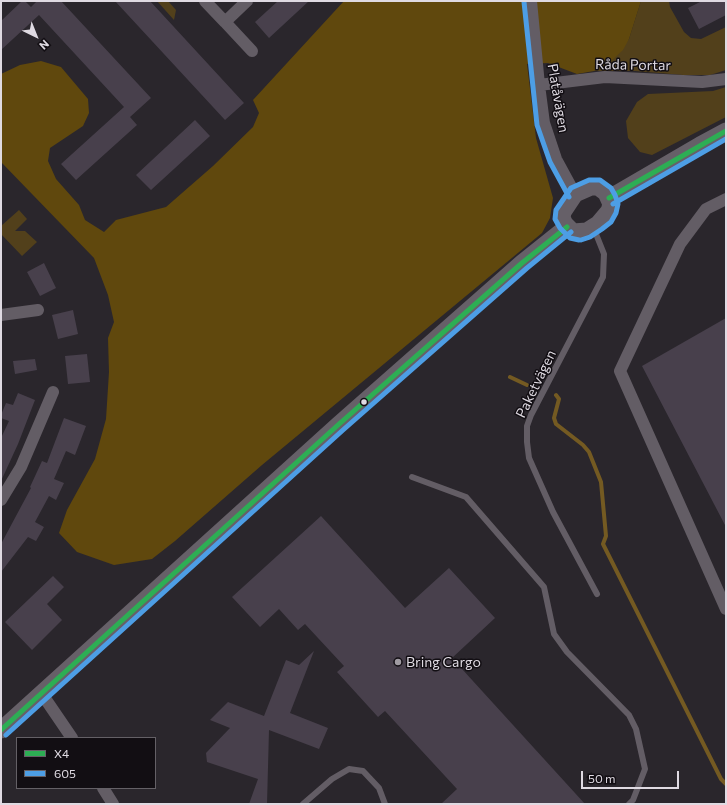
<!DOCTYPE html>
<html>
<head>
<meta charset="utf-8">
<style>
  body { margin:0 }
  #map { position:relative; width:727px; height:805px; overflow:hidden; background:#2a262c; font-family:Commissioner,sans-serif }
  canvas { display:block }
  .frame { position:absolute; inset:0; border:2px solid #dfdae2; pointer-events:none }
  .legend { position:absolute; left:16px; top:737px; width:140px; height:52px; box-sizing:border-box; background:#120e13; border:1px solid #646066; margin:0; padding:5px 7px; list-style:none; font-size:12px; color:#dfdae2 }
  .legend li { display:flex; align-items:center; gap:8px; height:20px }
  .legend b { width:20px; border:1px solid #646066 }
  .north { position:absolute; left:16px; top:16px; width:40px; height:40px; -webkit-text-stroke:3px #120e13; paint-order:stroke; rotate:137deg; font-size:11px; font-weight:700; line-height:16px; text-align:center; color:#dfdae2 }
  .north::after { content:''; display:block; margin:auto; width:14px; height:18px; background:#dfdae2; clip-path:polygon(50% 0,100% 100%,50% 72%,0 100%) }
  .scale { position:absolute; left:581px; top:771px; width:98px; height:18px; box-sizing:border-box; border:2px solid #dfdae2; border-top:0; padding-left:5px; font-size:12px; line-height:14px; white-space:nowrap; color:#dfdae2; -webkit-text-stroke:3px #120e13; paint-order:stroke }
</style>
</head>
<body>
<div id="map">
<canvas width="727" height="805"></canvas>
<div class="frame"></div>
<ul class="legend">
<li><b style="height:5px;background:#2dae54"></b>X4</li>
<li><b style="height:5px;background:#4d9ee5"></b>605</li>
</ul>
<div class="north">N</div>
<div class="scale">50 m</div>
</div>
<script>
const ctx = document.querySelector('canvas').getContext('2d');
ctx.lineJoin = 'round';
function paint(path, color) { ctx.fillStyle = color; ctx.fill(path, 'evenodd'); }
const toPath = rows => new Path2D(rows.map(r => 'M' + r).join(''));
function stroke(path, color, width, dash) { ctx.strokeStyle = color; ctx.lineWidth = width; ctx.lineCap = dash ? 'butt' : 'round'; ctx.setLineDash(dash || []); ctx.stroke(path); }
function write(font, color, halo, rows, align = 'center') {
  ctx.font = font + ' Commissioner,sans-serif'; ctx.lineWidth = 3; ctx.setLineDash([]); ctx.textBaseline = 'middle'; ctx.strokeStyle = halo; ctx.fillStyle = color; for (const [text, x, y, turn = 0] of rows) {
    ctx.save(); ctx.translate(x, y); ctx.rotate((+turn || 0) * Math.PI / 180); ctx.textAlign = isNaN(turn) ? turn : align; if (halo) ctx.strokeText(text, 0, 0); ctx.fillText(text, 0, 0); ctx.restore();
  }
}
paint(toPath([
  [157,1,168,1,176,10,174,20],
  [641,1,669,1,670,7,684,32,691,38,701,39,726,27,726,70,710,75,683,75,635,71,594,71,609,63,629,39],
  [726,87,726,117,652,155,640,152,628,138,626,121,637,102,648,94,713,91],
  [19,210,27,219,15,231,25,231,37,242,22,256,1,234,1,226]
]), '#52401b');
paint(toPath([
  [344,1,641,1,629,39,623,50,609,63,594,71,577,74,548,63,527,64,536,138,553,198,550,218,542,233,262,465,175,541,152,559,114,565,77,552,59,533,67,510,95,459,106,419,109,372,108,338,114,322,108,295,94,258,1,162,1,74,20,65,41,61,61,67,88,99,89,113,83,126,50,148,48,161,56,179,79,205,85,220,104,232,116,220,166,207,213,166,253,127,259,113,253,100]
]), '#60480d');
stroke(toPath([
  [510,377,527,385],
  [556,395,559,399,554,418,556,424,583,445,589,452,601,482,606,536,603,544,721,779,726,784]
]), '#745a22', 4);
paint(toPath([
  [22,1,25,1,31,7,37,1,61,1,151,98,130,117,137,125,76,180,61,164,124,107,39,15,1,50,1,21],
  [115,1,150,1,244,103,225,120],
  [278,1,309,1,269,38,255,22],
  [702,1,726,1,726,15,699,29,688,8],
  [195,120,210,136,151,190,136,175],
  [44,263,56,288,40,296,27,272],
  [73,310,78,334,58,339,52,315],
  [726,318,726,527,642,366],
  [87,354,90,382,68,384,65,356],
  [35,359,37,370,15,374,13,361],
  [18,393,35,400,18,444,1,481,1,438,9,421,1,418,1,415,6,403,13,405],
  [64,418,86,426,75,455,66,451,54,479,64,483,56,500,49,496,35,522,44,527,36,541,28,537,1,572,1,544,31,488,30,487,42,461,47,463],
  [321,516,405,608,449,568,495,618,452,658,585,804,441,804,457,789,385,711,378,717,337,672,344,666,305,624,298,630,279,609,260,627,232,597],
  [53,576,64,587,47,604,62,620,32,650,5,622],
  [314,651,290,713,328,728,319,749,269,730,267,804,249,804,258,779,207,762,206,753,230,728,210,720,228,702,264,716,286,660,299,665]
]), '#48404c');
stroke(toPath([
  [594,229,604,254,603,277,531,415,527,426,527,442,529,458,553,512,597,594],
  [412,477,466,497,544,587,554,634,567,652,629,715,636,729,645,769,633,800,629,804],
  [303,804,332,779,349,769,363,771,379,788,385,804]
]), '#635d65', 6);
stroke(toPath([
  [205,1,225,22],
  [247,1,225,22,252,51],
  [531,1,539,85,544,123,556,159,575,194],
  [539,85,605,77,702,82,726,79],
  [726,199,706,209,680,244,620,371,726,609],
  [1,315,38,310],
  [1,500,21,467,53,392],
  [42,694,72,738],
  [103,788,113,804]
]), '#635d65', 12);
stroke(toPath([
  [591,187,598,187,606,193,611,204,609,211,598,224,587,231,573,232,565,224,562,218,563,212,575,194,591,187],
  [609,198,700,145,726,131],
  [1,730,338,425,522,263,567,227]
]), '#666068', 17);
stroke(toPath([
  [609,198,726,131],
  [1,730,338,425,522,263,567,227]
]), '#2dae54', 5);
stroke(toPath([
  [524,2,537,125,550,162,569,197],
  [613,204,726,139],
  [579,240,570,238,560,228,555,219,556,210,571,188,589,180,600,180,611,188,615,195,618,204,616,213,611,222,602,229,590,237,581,240],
  [6,735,343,430,527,268,571,232]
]), '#4d9ee5', 5);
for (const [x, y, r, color] of [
  [364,402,3.5,"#dfdae2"],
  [398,662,4,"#a09ba2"]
]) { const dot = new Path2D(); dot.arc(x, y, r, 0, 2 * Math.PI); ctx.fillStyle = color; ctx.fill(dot); stroke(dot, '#120e13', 1.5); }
write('14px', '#dfdae2', '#120e13', [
  ["Råda Portar",633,65,1],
  ["Platåvägen",558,98,80],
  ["Paketvägen",536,384,-64]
]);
write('14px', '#dfdae2', '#120e13', [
  ["Bring Cargo",406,662]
], 'left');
</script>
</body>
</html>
